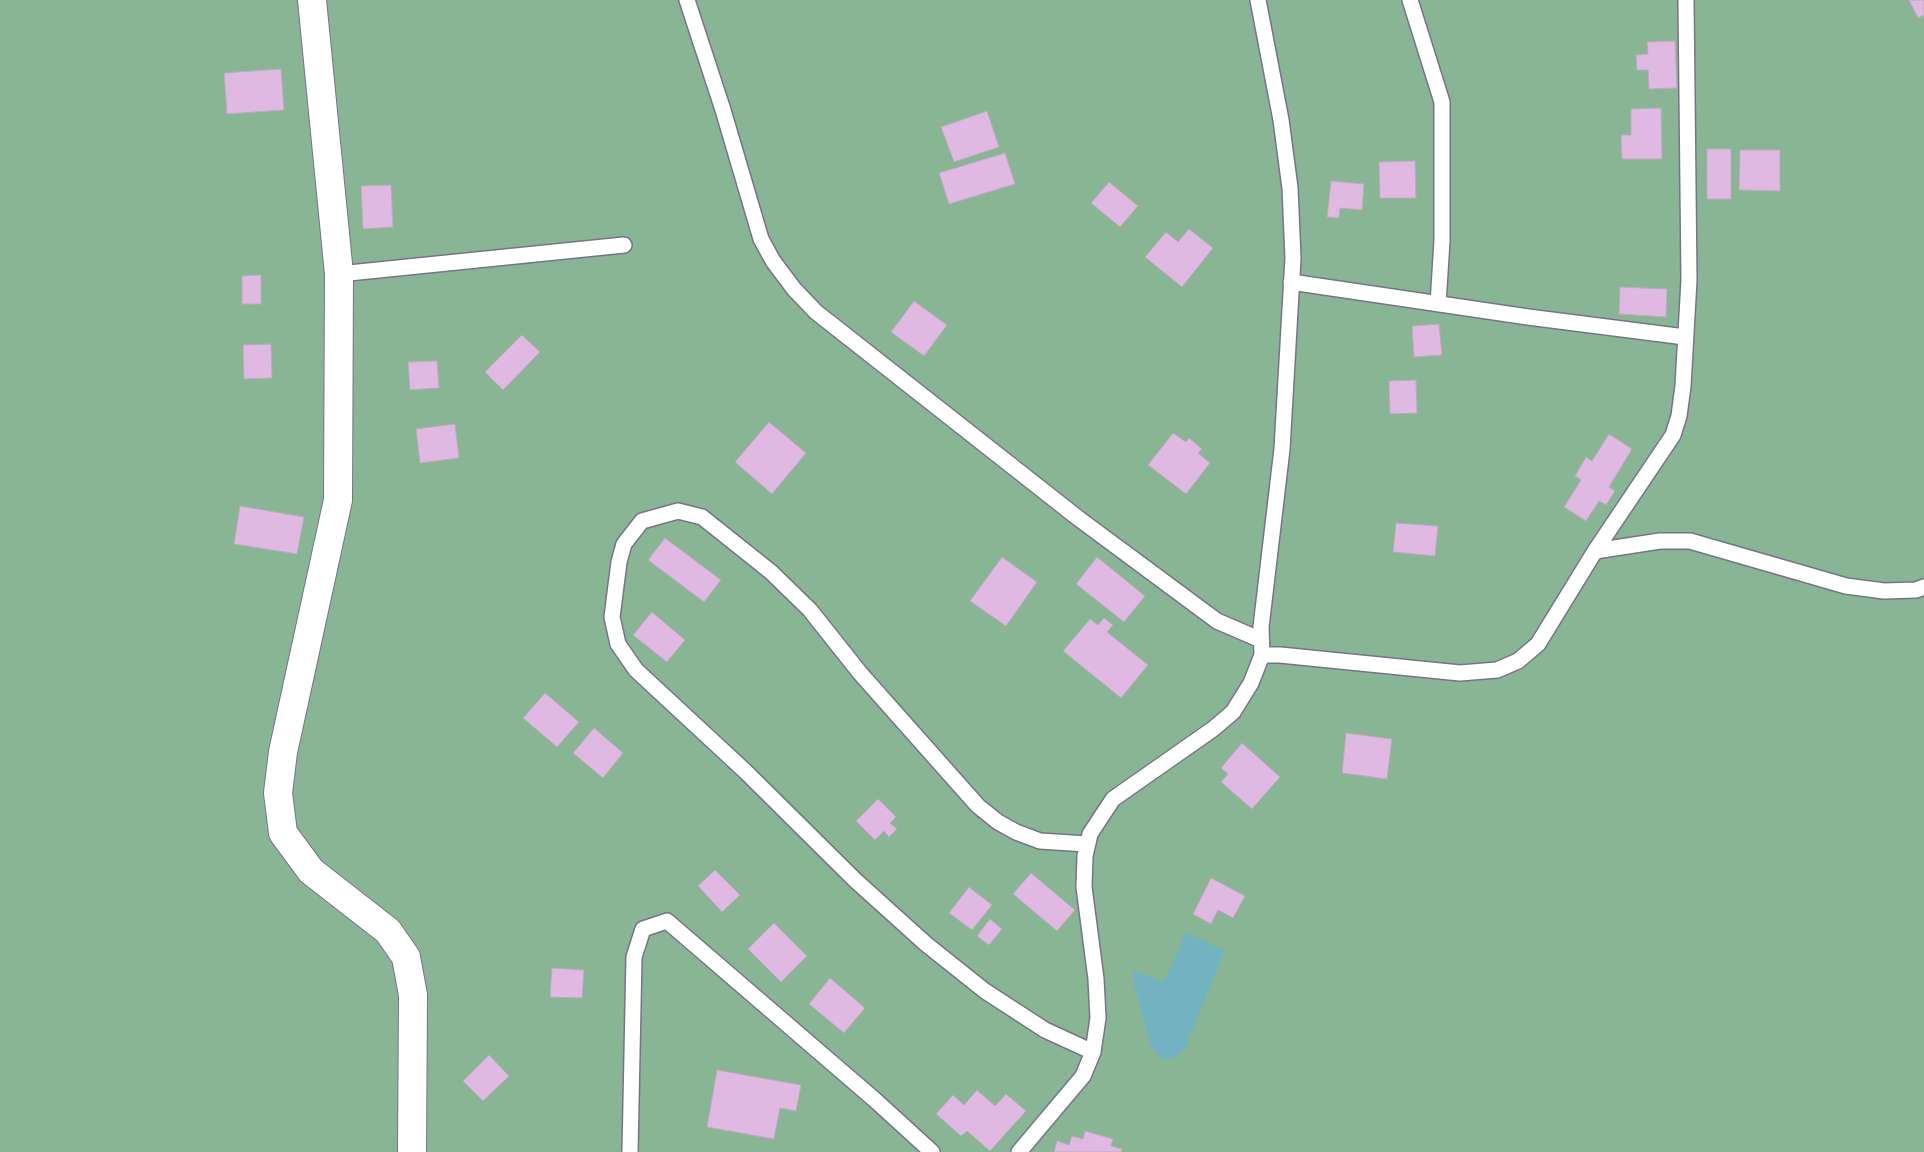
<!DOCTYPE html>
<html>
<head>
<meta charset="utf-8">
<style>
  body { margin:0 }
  canvas { display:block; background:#ebe8fc }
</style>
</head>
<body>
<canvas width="1924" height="1152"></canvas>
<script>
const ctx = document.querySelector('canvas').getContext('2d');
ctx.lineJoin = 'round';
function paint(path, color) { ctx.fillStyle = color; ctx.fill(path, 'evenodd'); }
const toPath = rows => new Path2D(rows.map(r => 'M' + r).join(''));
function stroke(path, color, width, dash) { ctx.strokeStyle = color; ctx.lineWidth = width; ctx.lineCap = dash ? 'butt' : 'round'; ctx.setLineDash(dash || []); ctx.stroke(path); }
paint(toPath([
  [0,0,1924,0,1924,1152,0,1152]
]), '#88b695');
paint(toPath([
  [1186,932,1224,951,1185,1049,1173,1058,1162,1059,1155,1053,1150,1043,1133,981,1133,972,1140,973,1164,982]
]), '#73b3c1');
const building = toPath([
  [1909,0,1924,0,1924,15,1918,18,1909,0],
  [1675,41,1677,88,1649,89,1648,70,1637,70,1636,55,1648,54,1647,42,1675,41],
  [281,69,284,110,227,114,224,73,281,69],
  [1661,108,1662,159,1622,159,1621,135,1631,135,1631,109,1661,108],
  [987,111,999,147,954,162,941,127,987,111],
  [1707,149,1731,149,1731,199,1707,199,1707,149],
  [1740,150,1780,150,1780,191,1739,190,1740,150],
  [1005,153,1015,184,949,204,939,173,1005,153],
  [1415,161,1416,198,1380,198,1379,162,1415,161],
  [1331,181,1364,184,1362,210,1340,208,1339,218,1327,217,1331,181],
  [1109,182,1138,206,1120,227,1091,203,1109,182],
  [391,185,393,227,363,229,361,186,391,185],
  [1189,229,1213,248,1182,287,1145,257,1166,232,1178,242,1189,229],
  [261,275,261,304,242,304,242,276,261,275],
  [1620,287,1667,289,1666,317,1619,314,1620,287],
  [914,301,947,325,924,356,891,332,914,301],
  [1439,324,1442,355,1414,357,1412,326,1439,324],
  [522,335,540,352,503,390,485,372,522,335],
  [271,344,272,378,244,379,243,345,271,344],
  [437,361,439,388,410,390,408,362,437,361],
  [1416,380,1417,413,1390,414,1389,381,1416,380],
  [769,422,806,453,772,494,735,462,769,422],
  [455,424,459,458,420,463,416,429,455,424],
  [1173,433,1186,442,1189,438,1202,449,1198,453,1210,463,1186,494,1148,465,1173,433],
  [1609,434,1632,449,1609,487,1615,491,1606,505,1599,501,1586,521,1564,507,1581,480,1575,476,1586,457,1592,461,1609,434],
  [240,506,304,517,297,554,234,544,240,506],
  [1396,523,1438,526,1435,556,1393,552,1396,523],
  [665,538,721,580,704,602,648,560,665,538],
  [1002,557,1037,582,1006,626,970,601,1002,557],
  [1097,557,1145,596,1124,622,1076,584,1097,557],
  [652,612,685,640,667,662,633,635,652,612],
  [1104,618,1113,625,1107,632,1148,665,1121,698,1063,651,1090,619,1098,625,1104,618],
  [545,693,579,722,557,747,523,718,545,693],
  [594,728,623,753,603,778,573,753,594,728],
  [1346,733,1392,739,1387,779,1342,773,1346,733],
  [1242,743,1280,777,1252,809,1221,782,1228,774,1221,768,1242,743],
  [878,799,896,817,890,823,897,829,889,837,884,831,875,840,856,821,878,799],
  [715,870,740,895,722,912,698,886,715,870],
  [1031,873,1075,910,1057,931,1013,894,1031,873],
  [1211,878,1245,896,1233,918,1218,910,1211,924,1193,914,1211,878],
  [969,887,992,905,972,930,949,913,969,887],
  [990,919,1002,929,989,945,977,936,990,919],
  [774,923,807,956,781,982,748,949,774,923],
  [552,968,584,970,582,998,550,997,552,968],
  [830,978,865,1008,844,1033,809,1004,830,978],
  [489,1055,509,1076,483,1101,463,1081,489,1055],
  [717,1070,801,1085,796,1111,780,1108,774,1139,707,1127,717,1070],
  [977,1090,995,1106,1006,1094,1026,1111,990,1151,967,1131,961,1136,936,1114,953,1095,964,1105,977,1090],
  [1085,1131,1113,1139,1111,1146,1122,1149,1121,1152,1054,1152,1057,1141,1069,1145,1072,1136,1083,1139,1085,1131]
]);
paint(building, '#dfb9e1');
stroke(building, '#bcaabd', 1);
const service = toPath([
  [687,0,723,110,761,239,773,261,794,289,816,312,1078,518,1217,621,1261,640],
  [1410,0,1442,102,1442,241,1438,304],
  [339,274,624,245],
  [1291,282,1528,317,1685,337],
  [1595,551,1660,541,1690,541,1846,586,1884,591,1916,590,1924,587],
  [1262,655,1280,655,1460,673,1497,670,1518,661,1538,644,1595,551,1673,435,1679,416,1683,386,1689,280,1686,0],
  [1087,844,1040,841,1016,832,998,822,978,806,860,673,810,610,771,572,702,517,678,511,642,521,624,544,619,562,612,617,618,644,636,670,746,772,855,880,926,944,985,991,1045,1030,1093,1052],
  [630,1152,634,957,643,929,667,921,875,1100,932,1152],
  [1019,1152,1083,1076,1093,1052,1098,1018,1096,979,1084,887,1085,856,1090,834,1113,799,1213,729,1233,712,1251,683,1262,655,1261,627,1282,449,1293,258,1290,188,1281,120,1258,0]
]);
const minor = toPath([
  [312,0,339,274,338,500,283,752,278,793,283,833,311,871,388,931,406,957,413,995,412,1152]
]);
stroke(service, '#777489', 18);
stroke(minor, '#777489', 30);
stroke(service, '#fff', 15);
stroke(minor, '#fff', 28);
</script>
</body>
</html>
